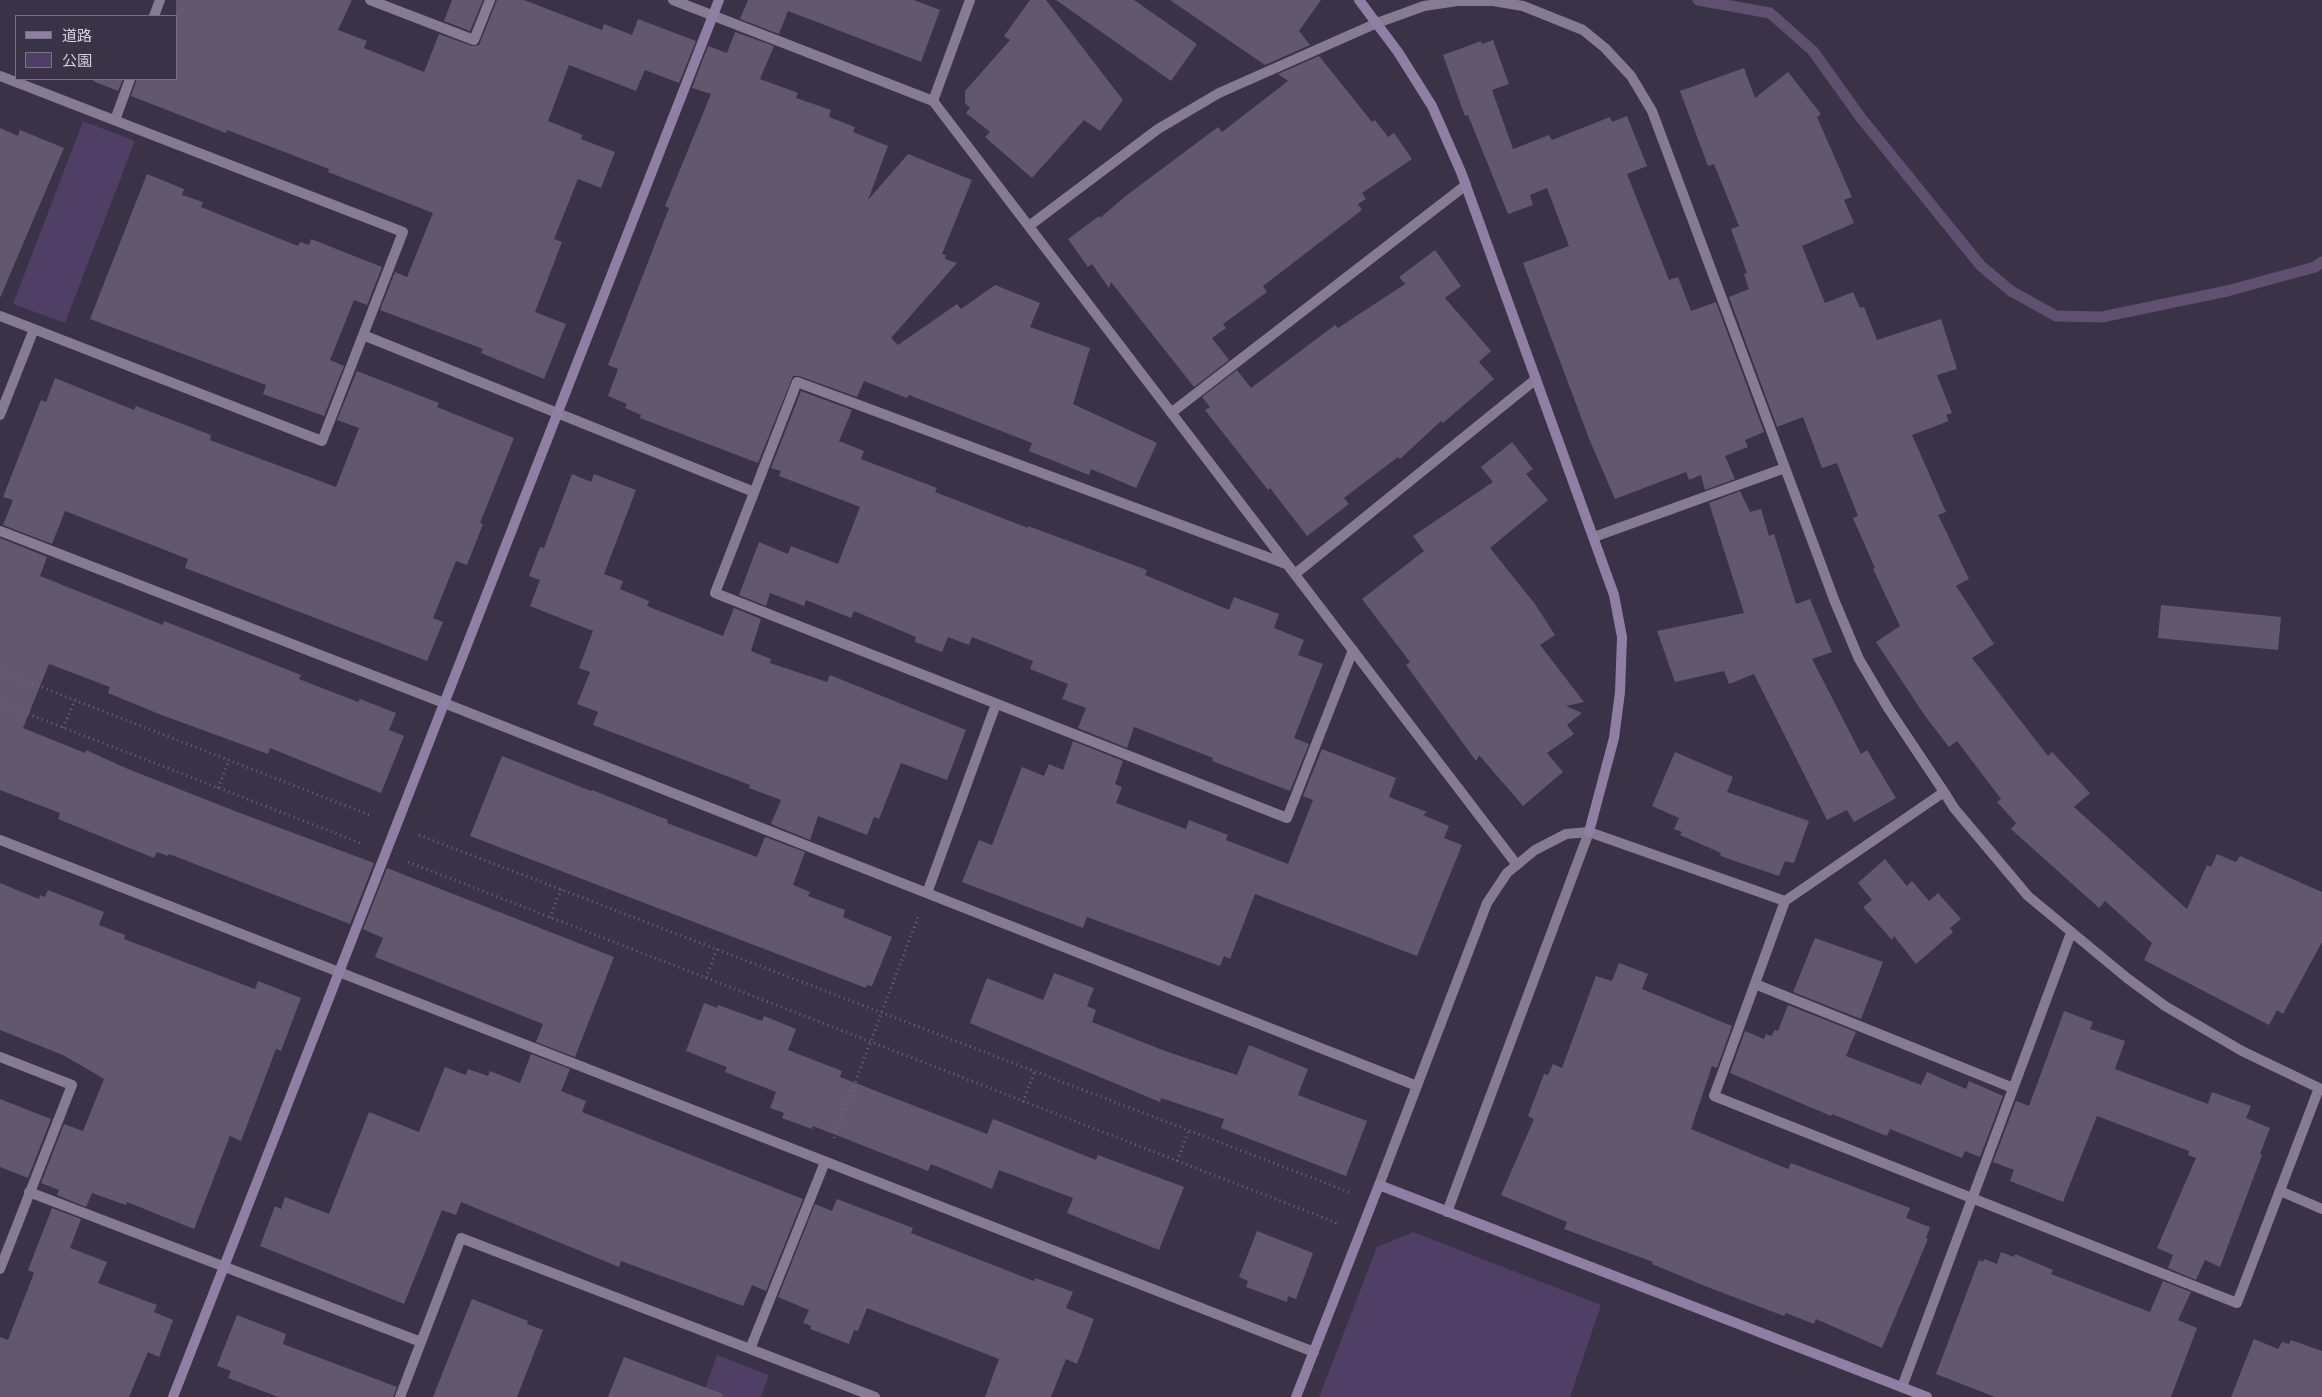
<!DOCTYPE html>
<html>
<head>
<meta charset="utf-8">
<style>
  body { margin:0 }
  #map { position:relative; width:2322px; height:1397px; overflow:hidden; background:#3a3246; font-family:Signika,"Noto Sans JP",sans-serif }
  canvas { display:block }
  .legend { position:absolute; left:15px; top:15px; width:162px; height:65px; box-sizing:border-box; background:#3a3246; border:1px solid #787282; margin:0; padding:6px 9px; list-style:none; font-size:15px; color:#d6d1dd }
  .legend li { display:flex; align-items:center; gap:10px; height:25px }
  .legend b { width:25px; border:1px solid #787282 }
</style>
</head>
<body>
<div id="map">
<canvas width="2322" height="1397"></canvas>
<ul class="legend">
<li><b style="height:6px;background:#8f7fa4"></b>道路</li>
<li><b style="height:14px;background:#4f3e65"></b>公園</li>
</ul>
</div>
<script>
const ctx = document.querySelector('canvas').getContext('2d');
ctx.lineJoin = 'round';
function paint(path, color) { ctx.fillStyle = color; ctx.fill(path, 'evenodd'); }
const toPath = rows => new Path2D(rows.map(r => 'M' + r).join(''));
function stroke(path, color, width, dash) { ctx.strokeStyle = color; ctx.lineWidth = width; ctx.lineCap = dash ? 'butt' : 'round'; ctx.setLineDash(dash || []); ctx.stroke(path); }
paint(toPath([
  [83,121,135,141,65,323,13,304],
  [1413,1232,1601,1305,1570,1397,1319,1397,1377,1247],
  [717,1355,769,1375,761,1397,702,1397]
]), '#4f3e65');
stroke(toPath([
  [1698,0,1770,13,1813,51,1861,118,1981,266,2011,291,2056,316,2102,317,2227,291,2315,267,2322,262]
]), '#5e506e', 11);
paint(toPath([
  [176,0,352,0,338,30,367,41,364,48,424,72,439,34,472,46,479,45,497,0,524,0,602,30,604,24,632,35,638,19,696,41,679,83,645,70,636,91,569,65,548,121,583,135,581,139,615,152,601,188,578,179,554,239,562,242,535,312,566,324,544,379,481,353,483,349,380,310,395,272,407,277,433,213,328,172,329,169,227,130,226,133,131,96,137,79,176,79],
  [452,0,483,0,470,31,444,21],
  [748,0,914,0,940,10,921,62,788,11,779,34,740,19],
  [1030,0,1046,0,1123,100,1100,131,1084,120,1032,178,985,137,990,132,966,113,970,108,965,103,965,91,1010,40,1004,36],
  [1056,0,1134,0,1197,44,1171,81],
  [1170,0,1321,0,1299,31,1310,45,1265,65],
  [735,32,774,46,760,79,798,93,796,98,831,110,829,117,855,127,853,132,888,146,868,200,908,154,972,180,942,254,946,255,945,259,957,263,891,338,898,345,957,304,961,309,995,285,1040,303,1030,327,1090,348,1073,404,1157,443,1136,488,1091,469,1089,475,1029,451,1032,443,909,395,907,398,864,381,857,397,799,376,793,376,758,463,640,418,641,415,625,408,627,404,608,396,618,369,608,365,669,208,665,206,711,94,692,88,708,46,727,53],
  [1493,40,1509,84,1492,90,1513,149,1549,135,1552,140,1610,117,1612,122,1627,116,1647,166,1627,174,1669,280,1678,277,1691,311,1716,302,1764,432,1745,440,1748,447,1725,456,1735,479,1705,490,1701,475,1689,480,1686,472,1615,499,1590,441,1523,263,1569,246,1547,188,1530,195,1533,205,1508,214,1468,115,1465,116,1443,55,1481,41,1482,44],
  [1319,56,1372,122,1375,120,1388,137,1394,133,1412,159,1362,193,1366,199,1358,204,1362,210,1263,286,1267,292,1223,324,1226,328,1212,338,1229,360,1194,387,1111,282,1109,288,1092,264,1088,267,1068,239,1099,216,1100,218,1127,195,1218,127,1222,132,1288,81,1278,74],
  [1744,68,1755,98,1788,72,1821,114,1817,117,1852,197,1844,200,1854,223,1802,246,1825,303,1853,292,1860,308,1864,307,1877,340,1941,319,1957,369,1937,375,1952,413,1946,415,1949,421,1912,435,1946,512,1938,515,1969,579,1956,586,1994,644,1972,658,2048,756,2052,752,2090,793,2074,807,2187,909,2207,865,2211,867,2217,854,2236,862,2240,856,2322,892,2322,942,2283,1014,2277,1010,2269,1025,2144,960,2152,943,2105,901,2099,908,2011,829,2016,823,1997,802,2001,799,1957,741,1949,747,1925,716,1876,642,1900,626,1873,569,1875,568,1853,518,1858,516,1837,463,1822,468,1803,417,1777,427,1729,297,1749,289,1744,274,1747,273,1731,229,1739,226,1714,164,1708,166,1680,91],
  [94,79,123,79,118,91,93,81],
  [0,128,18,136,20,130,64,148,0,298],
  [147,174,184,189,182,195,203,202,201,207,298,246,300,242,309,245,311,239,382,267,367,305,354,300,330,360,344,366,324,416,263,394,266,385,90,319],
  [1435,250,1461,286,1445,298,1491,351,1479,362,1494,379,1443,423,1441,421,1400,459,1398,457,1344,498,1349,504,1307,536,1270,488,1268,490,1205,410,1210,407,1202,397,1237,370,1251,388,1335,325,1338,328,1405,284,1399,277],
  [357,371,439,403,437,407,514,438,480,523,483,524,467,565,456,561,433,618,443,622,427,661,185,568,188,559,65,511,52,544,3,525,13,500,3,497,41,400,46,402,55,378,134,410,136,406,211,435,210,440,336,487,359,428,337,420],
  [801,391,852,410,839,441,864,451,861,459,937,488,935,492,1028,528,1028,526,1147,570,1145,575,1229,610,1234,597,1279,614,1274,628,1304,640,1298,655,1323,664,1294,738,1309,744,1290,791,1212,761,1213,758,1134,727,1127,748,1078,728,1086,708,1062,699,1068,684,1030,669,1033,661,972,637,969,645,948,637,942,652,915,642,916,637,854,611,851,618,806,600,804,606,770,593,766,606,739,595,759,542,788,554,791,546,838,564,860,507,779,476,781,471,771,468],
  [1512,442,1533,469,1526,474,1548,500,1490,548,1535,604,1555,635,1540,645,1584,702,1566,706,1582,713,1567,725,1574,734,1547,753,1563,772,1523,806,1479,755,1476,761,1406,665,1410,662,1362,599,1424,551,1413,536,1493,482,1481,467],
  [572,474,591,482,594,474,636,490,604,574,623,581,620,589,649,601,647,606,723,636,734,608,761,619,751,651,771,659,770,663,827,682,830,675,966,730,947,780,901,763,879,819,874,817,867,835,818,816,810,840,771,824,781,800,749,788,750,785,593,725,598,712,577,704,590,672,579,668,593,631,530,606,540,580,529,576,540,547,544,548],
  [1740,491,1750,512,1761,509,1769,536,1774,534,1796,604,1810,599,1832,652,1812,659,1861,754,1867,750,1896,798,1854,822,1847,810,1827,820,1754,674,1729,684,1724,671,1675,682,1657,631,1744,613,1709,503],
  [0,538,47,557,40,576,163,625,164,621,301,675,299,679,358,702,360,699,396,713,389,730,404,736,381,793,270,748,268,754,159,714,108,693,110,687,49,664,23,728,85,753,86,750,128,769,240,813,374,863,350,924,169,854,168,856,157,852,154,858,58,819,60,813,0,790],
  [2161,605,2281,617,2278,650,2158,638],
  [1073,741,1123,761,1115,784,1122,787,1116,803,1186,829,1189,820,1228,835,1226,840,1288,864,1313,800,1303,796,1322,749,1396,778,1389,797,1427,812,1423,815,1449,826,1444,838,1462,845,1417,956,1255,894,1230,959,1224,956,1220,966,1087,917,1083,928,962,882,979,840,992,845,1022,767,1044,776,1049,764,1063,770],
  [1675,752,1733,777,1727,792,1809,821,1794,863,1785,861,1779,876,1720,856,1721,853,1680,835,1682,832,1674,829,1679,818,1652,806],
  [502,756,591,791,592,790,668,820,667,823,757,857,765,837,805,852,793,885,810,892,808,896,845,910,843,917,892,937,872,986,867,985,866,988,470,836],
  [1885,859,1907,886,1912,881,1929,901,1938,893,1961,919,1950,928,1953,932,1916,964,1894,936,1892,940,1863,907,1872,900,1858,883],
  [387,868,614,957,575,1057,536,1042,543,1024,375,957,383,938,363,929],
  [0,883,39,899,40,895,45,897,48,890,104,912,99,925,125,935,124,939,255,989,258,981,301,998,281,1051,276,1049,241,1141,230,1136,194,1229,127,1202,126,1205,92,1193,86,1207,57,1195,59,1190,41,1183,64,1124,83,1131,104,1079,63,1055,0,1030],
  [1815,938,1883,962,1861,1019,1793,992],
  [1619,963,1648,974,1642,989,1732,1026,1717,1068,1712,1066,1691,1129,1788,1169,1791,1163,1910,1208,1906,1218,1930,1227,1926,1238,1928,1239,1882,1348,1816,1319,1814,1324,1786,1313,1784,1316,1710,1288,1652,1264,1653,1262,1564,1229,1567,1222,1501,1195,1534,1119,1528,1116,1544,1074,1548,1075,1553,1064,1562,1068,1596,976,1612,981],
  [1054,973,1094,988,1087,1006,1096,1010,1092,1022,1165,1051,1237,1075,1249,1045,1308,1069,1298,1095,1367,1121,1346,1176,1221,1128,1224,1119,1161,1098,1160,1102,970,1023,987,978,1043,1000],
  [704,1003,717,1008,718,1005,762,1021,764,1016,796,1029,788,1050,842,1071,840,1077,987,1134,993,1119,1096,1160,1098,1155,1184,1187,1159,1250,1067,1213,1073,1198,999,1170,992,1189,931,1164,928,1171,813,1126,812,1129,782,1118,784,1113,770,1108,776,1092,725,1072,727,1067,686,1051],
  [1788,1005,1856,1032,1846,1056,1921,1085,1927,1072,1966,1089,1969,1081,2003,1096,1980,1157,1965,1151,1962,1158,1890,1129,1887,1136,1832,1114,1831,1116,1730,1073,1745,1031,1764,1039,1766,1034,1771,1036,1775,1030,1778,1031],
  [2064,1011,2093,1022,2090,1029,2125,1041,2115,1069,2208,1104,2212,1092,2251,1106,2246,1118,2270,1128,2260,1154,2262,1155,2220,1267,2205,1260,2196,1280,2168,1268,2173,1255,2157,1248,2196,1158,2188,1155,2189,1151,2097,1116,2063,1202,2010,1181,2014,1170,1993,1162,2016,1101,2029,1106],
  [531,1054,570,1069,561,1091,586,1101,582,1112,803,1199,766,1291,752,1285,743,1306,621,1261,619,1267,461,1202,456,1215,442,1210,404,1304,260,1246,275,1206,281,1209,285,1197,329,1214,369,1112,419,1132,445,1067,466,1075,468,1069,488,1076,490,1071,520,1083],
  [0,1099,51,1119,28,1178,0,1167],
  [837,1199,913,1228,911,1233,1034,1281,1035,1278,1073,1292,1066,1308,1094,1319,1077,1364,1066,1359,1051,1397,985,1397,999,1359,867,1308,858,1331,854,1330,849,1344,810,1329,811,1326,803,1323,809,1310,778,1297,815,1204,832,1211],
  [52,1208,81,1219,70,1248,107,1262,98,1283,157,1305,154,1312,173,1320,159,1357,148,1352,129,1397,0,1397,0,1337,8,1340,34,1273,28,1270],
  [1257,1231,1313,1253,1296,1299,1288,1296,1287,1302,1246,1287,1248,1281,1239,1277],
  [2001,1252,2014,1257,2015,1254,2053,1270,2051,1274,2150,1312,2163,1281,2191,1292,2178,1320,2197,1328,2171,1397,1995,1397,1936,1374,1979,1260,1983,1262,1984,1259,1997,1264],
  [472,1299,528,1321,527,1324,543,1330,517,1397,433,1397],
  [237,1315,286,1334,283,1344,397,1387,393,1397,278,1397,228,1378,231,1371,217,1366],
  [2254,1339,2278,1349,2282,1342,2289,1344,2291,1340,2322,1351,2322,1397,2231,1397],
  [624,1357,723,1394,722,1397,608,1397]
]), '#61586e');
stroke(toPath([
  [0,671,372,816],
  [0,703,363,844],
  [63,728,75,700],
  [218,788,229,760],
  [419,835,1349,1192],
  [408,862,1337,1223],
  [550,918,561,889],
  [706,978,717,949],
  [1023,1102,1035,1071],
  [834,1138,918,917],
  [1177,1161,1189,1130]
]), '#6c6576', 3, [1, 4]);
stroke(toPath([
  [370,0,474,40,490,0],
  [673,0,933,101,1517,865],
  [154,16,160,0],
  [0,76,403,232,322,441,0,316],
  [933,101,970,0],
  [115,120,130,79],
  [1029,226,1158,129,1219,93,1377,23,1424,6,1457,1,1493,1,1523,6,1583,30,1605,48,1631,76,1652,111,1835,602,1859,659,1888,708,1944,792,1954,808,2028,896,2127,978,2165,1006,2242,1051,2319,1088,2237,1303,1714,1096,1785,901,1944,792],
  [363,335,754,492],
  [1171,413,1466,185],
  [0,415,34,329],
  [0,531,444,703,1417,1086],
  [1594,537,1785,468],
  [1286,564,797,382,715,593,1287,818,1353,650],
  [1295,574,1536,379],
  [0,840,1314,1352],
  [927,893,996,704],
  [1755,984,2013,1088],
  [0,1057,72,1085,0,1269],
  [1379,1185,1487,903,1507,873,1535,850,1566,834,1589,832,1785,901],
  [2280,1191,2322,1209],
  [29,1192,421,1342],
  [1447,1212,1589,832],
  [750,1349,825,1162],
  [1902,1387,2071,933],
  [400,1397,461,1238,875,1397]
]), '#857c93', 10);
stroke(toPath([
  [1359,0,1398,52,1432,106,1461,172,1614,595,1622,637,1620,692,1614,738,1589,832],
  [173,1397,719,0],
  [1296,1397,1379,1185,1927,1397]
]), '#8f7fa4', 10);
</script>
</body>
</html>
